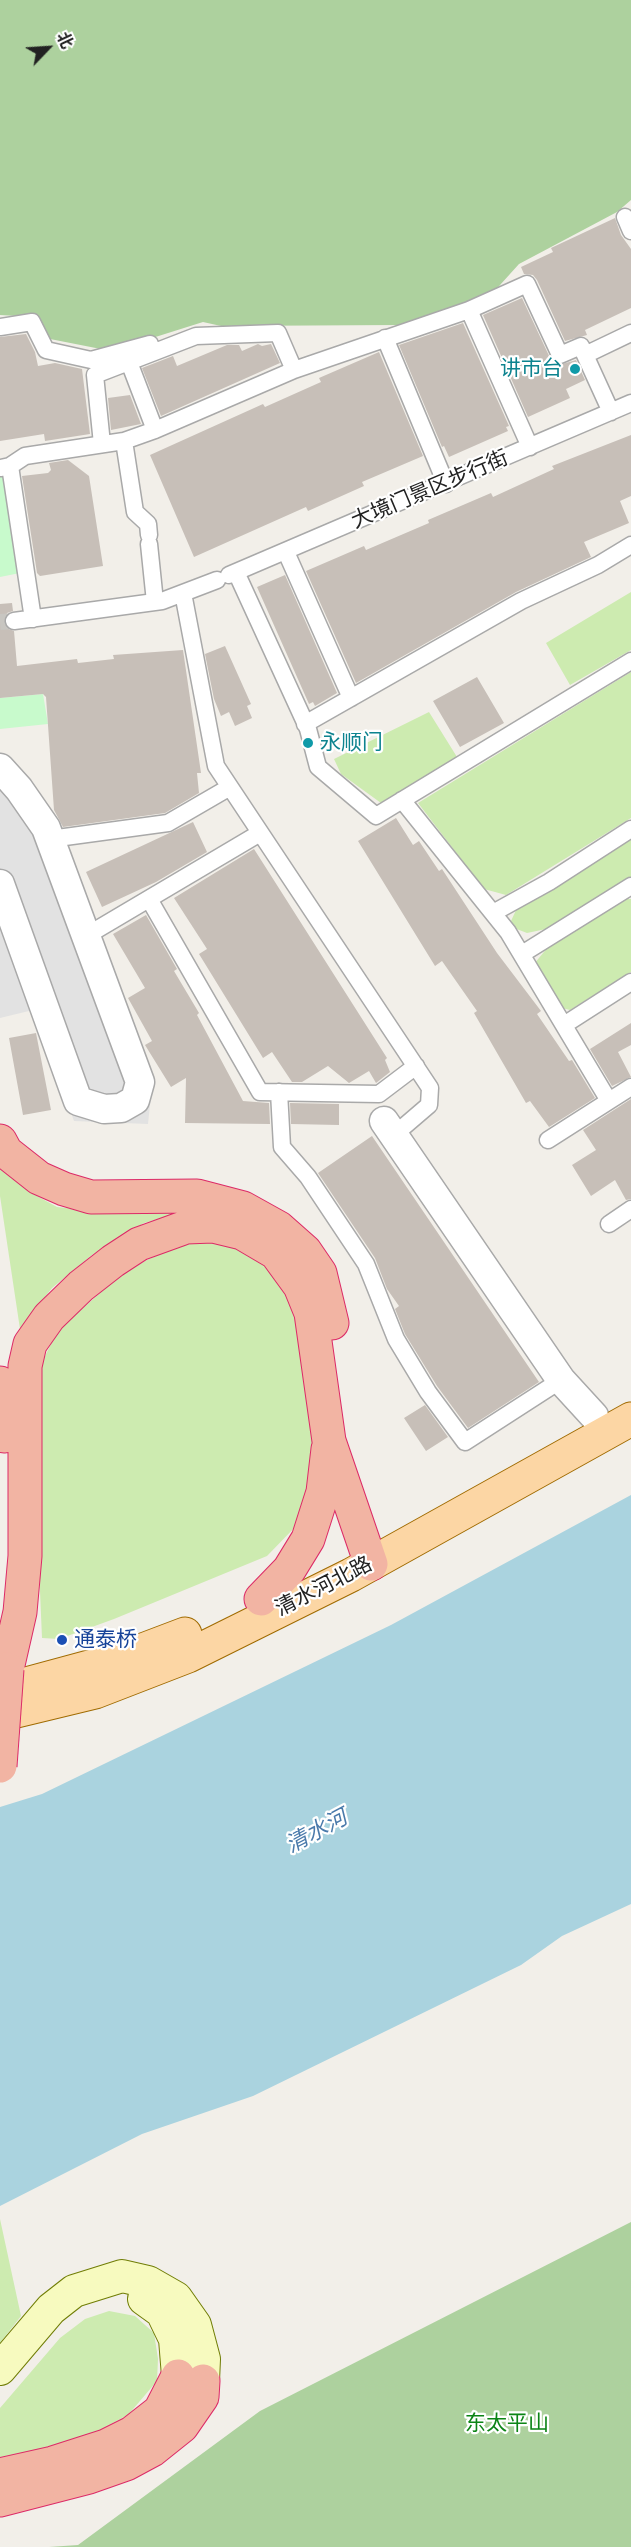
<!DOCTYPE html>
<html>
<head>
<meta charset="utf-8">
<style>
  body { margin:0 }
  #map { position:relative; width:631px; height:2547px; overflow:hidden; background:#f2efe9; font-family:Helvetica,"Noto Sans SC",sans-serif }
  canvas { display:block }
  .north { position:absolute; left:18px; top:18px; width:60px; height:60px; -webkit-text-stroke:4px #fff; paint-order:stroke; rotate:65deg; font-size:16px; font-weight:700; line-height:24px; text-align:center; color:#222 }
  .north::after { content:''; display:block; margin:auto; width:21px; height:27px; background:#222; clip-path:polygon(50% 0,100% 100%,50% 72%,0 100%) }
</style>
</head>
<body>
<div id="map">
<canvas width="631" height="2547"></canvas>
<div class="north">北</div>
</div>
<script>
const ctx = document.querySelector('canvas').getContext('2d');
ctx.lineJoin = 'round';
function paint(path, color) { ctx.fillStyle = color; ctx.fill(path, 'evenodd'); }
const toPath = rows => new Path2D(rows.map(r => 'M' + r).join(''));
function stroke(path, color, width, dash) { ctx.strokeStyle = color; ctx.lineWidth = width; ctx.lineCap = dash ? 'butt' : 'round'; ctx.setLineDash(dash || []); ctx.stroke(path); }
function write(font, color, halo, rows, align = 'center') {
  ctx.font = font + ' Helvetica,"Noto Sans SC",sans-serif'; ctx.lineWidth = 4.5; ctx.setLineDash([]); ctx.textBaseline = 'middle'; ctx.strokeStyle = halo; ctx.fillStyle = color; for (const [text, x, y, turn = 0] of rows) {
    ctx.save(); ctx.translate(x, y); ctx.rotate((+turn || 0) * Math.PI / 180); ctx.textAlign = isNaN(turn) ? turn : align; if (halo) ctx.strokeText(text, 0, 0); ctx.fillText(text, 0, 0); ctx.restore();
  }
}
paint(toPath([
  [631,592,631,650,570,685,546,643],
  [631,672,631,818,506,895,484,889,418,803],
  [429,712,457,757,381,803,341,774,334,759],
  [631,836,631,878,546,929,527,933,514,928,511,921,517,908],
  [627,899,631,899,631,972,570,1010,562,1008,534,964,548,947],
  [0,1169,28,1191,57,1207,105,1212,194,1209,144,1223,92,1255,52,1288,20,1329,0,1196],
  [188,1241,220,1241,251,1250,273,1269,288,1295,303,1335,319,1447,299,1523,267,1556,114,1619,59,1639,42,1638,39,1568,40,1366,58,1330,116,1279,145,1261],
  [0,2219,21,2316,0,2343],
  [109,2311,135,2316,154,2333,158,2359,157,2381,128,2415,92,2434,0,2461,0,2408,60,2338,85,2319]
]), '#cdebb0');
paint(toPath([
  [0,0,631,0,631,200,617,212,519,264,491,295,467,306,399,325,221,326,203,322,111,351,45,338,34,317,0,315],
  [631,2222,631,2547,49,2547,78,2545,260,2411]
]), '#add19e');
paint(toPath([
  [7,473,20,573,0,577,0,474],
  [43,694,48,724,0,729,0,698]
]), '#c8facc');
paint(toPath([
  [14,768,152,1086,148,1124,74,1121,33,1010,0,1018,0,773]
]), '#e2e2e2');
paint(toPath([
  [631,1495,631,1904,562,1936,521,1965,253,2096,142,2134,0,2206,0,1807,42,1794,391,1625]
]), '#aad3df');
paint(toPath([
  [615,218,621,235,631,249,631,308,585,330,587,335,565,341,537,280,533,275,524,274,521,267,553,252,551,248],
  [522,298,551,360,559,365,576,360,585,380,566,389,570,398,528,417,483,315],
  [463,323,509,426,506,427,508,431,449,457,444,446,442,447,399,345],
  [26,334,35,352,38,366,55,363,82,369,90,434,45,441,44,434,0,441,0,337],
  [258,344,262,346,271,344,280,363,161,416,142,368,173,356,177,366,227,345,239,345,242,351],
  [379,352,423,456,362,482,364,486,308,511,306,507,194,557,150,455,263,404,265,407,321,382,319,378],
  [130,395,141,424,111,430,108,398],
  [631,435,631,496,620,501,629,523,584,542,591,557,516,592,356,683,306,571,364,546,366,550,429,523,428,520,491,493,493,497,554,469,552,466],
  [68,460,89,476,103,566,40,576,37,573,22,476,48,473,51,470,49,463],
  [285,575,337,693,315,706,313,702,309,704,257,587],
  [12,603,13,611,7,613,4,622,6,628,14,631,17,666,77,659,78,663,114,659,113,655,183,650,201,773,197,773,199,793,165,813,63,827,54,810,46,697,43,694,0,698,0,604],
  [225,646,251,704,247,706,252,718,235,726,229,712,221,716,214,699,205,654],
  [477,677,504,723,460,747,433,701],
  [396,818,413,845,419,841,439,871,442,869,497,953,541,1011,537,1014,569,1061,572,1060,595,1098,549,1127,530,1101,526,1103,474,1013,477,1011,442,961,435,966,358,841],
  [193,822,207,852,156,882,102,907,86,872],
  [254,849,387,1058,385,1060,390,1072,376,1083,369,1071,349,1083,328,1066,302,1082,292,1082,272,1052,263,1058,199,954,207,949,174,898],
  [146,915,177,969,174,971,199,1013,197,1015,243,1101,269,1103,270,1124,185,1123,186,1078,171,1087,145,1045,152,1041,128,998,145,988,113,934],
  [631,1023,631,1045,618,1052,631,1077,612,1086,590,1049],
  [36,1033,51,1110,23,1115,9,1038],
  [631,1099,631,1199,626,1200,615,1180,591,1196,572,1165,596,1150,583,1130],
  [290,1103,339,1104,339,1125,291,1124],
  [372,1136,539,1382,468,1428,437,1386,405,1334,395,1309,399,1306,387,1289,375,1258,318,1173],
  [425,1405,448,1437,426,1451,404,1418]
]), '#c7bfb8');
stroke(toPath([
  [0,622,14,621]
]), '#c8c6c1', 16, [16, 8]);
const pedestrian = toPath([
  [625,217,631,231],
  [469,310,530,447],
  [0,327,32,322,46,350,91,360,150,344],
  [385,338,446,484],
  [129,362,155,430],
  [294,370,469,310,527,284,560,355,581,346,585,355],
  [611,412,585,355,631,333],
  [102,444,95,375,196,336,278,333,294,370,155,430,124,441],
  [10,466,25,456,124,441,135,512,148,524,149,535],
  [1,468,10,466,33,619],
  [149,544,155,602],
  [286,552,351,698],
  [236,572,308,729,318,767,376,816,631,661],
  [229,575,631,403],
  [183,593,216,766,430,1088,429,1105,394,1135],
  [14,621,162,601,217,580],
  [305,724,521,601,598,565,631,545],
  [402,800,508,932,609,1101,548,1140],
  [50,839,168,823,230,787],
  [149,899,260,1092,379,1094,416,1066],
  [493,913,549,882,631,829],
  [86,936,260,833],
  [522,954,631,886],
  [564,1025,631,982],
  [279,1092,282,1147,308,1177,366,1264,396,1339,428,1392,465,1442,561,1380],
  [609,1101,631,1087],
  [609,1224,631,1209]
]);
const tertiary = toPath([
  [0,768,19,789,46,828,140,1082,135,1100,121,1108,104,1109,78,1101,0,884],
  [384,1121,561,1380,594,1416]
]);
const secondary = toPath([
  [144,2299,162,2312,175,2339,178,2376],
  [0,2369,51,2309,74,2291,122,2276,148,2282,176,2298,195,2325,204,2359,203,2381]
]);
const primary = toPath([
  [0,1691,119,1659,185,1634],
  [0,1715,95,1692,188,1656,351,1575,631,1419]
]);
const trunk = toPath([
  [0,1141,6,1152,39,1178,64,1189,91,1197,197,1196,243,1208,279,1228,305,1251,320,1273,332,1323],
  [0,1383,4,1436],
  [261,1599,289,1570,308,1539,323,1492,328,1449],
  [7,1669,20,1612,25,1556,25,1366,30,1344,49,1317,81,1286,113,1261,139,1244,186,1227,213,1226,242,1233,276,1253,300,1286,311,1313,329,1441,371,1564],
  [0,2475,53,2463,106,2446,132,2433,160,2411,178,2376],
  [0,2500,89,2477,126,2464,152,2450,182,2426,202,2397,203,2381]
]);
stroke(pedestrian, '#a9a9a9', 19);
stroke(tertiary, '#a9a9a9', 31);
stroke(secondary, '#707d05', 34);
stroke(primary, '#a06b00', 35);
stroke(trunk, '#dc2a67', 35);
stroke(pedestrian, '#fff', 16);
stroke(tertiary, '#fff', 28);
stroke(secondary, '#f7fabf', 32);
stroke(primary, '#fcd6a4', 33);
stroke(trunk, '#f2b4a3', 33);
const trunkBridge = toPath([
  [0,1766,7,1669]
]);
stroke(trunkBridge, '#dc2a67', 35, []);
stroke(trunkBridge, '#f2b4a3', 33);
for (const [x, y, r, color] of [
  [575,369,6,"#0f9aa8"],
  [308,743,6,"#0f9aa8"],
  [62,1640,6,"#1a4fb4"]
]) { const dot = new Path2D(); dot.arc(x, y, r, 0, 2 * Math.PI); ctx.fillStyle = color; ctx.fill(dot); stroke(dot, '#fff', 2); }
write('21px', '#0d838f', '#fff', [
  ["讲市台",563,369],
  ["永顺门",320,743,"left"]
], 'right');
write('21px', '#222', '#fff', [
  ["大境门景区步行街",430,490,-23],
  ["清水河北路",324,1587,-27]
]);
write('21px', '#164399', '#fff', [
  ["通泰桥",74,1640]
], 'left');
write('21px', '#0c8416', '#fff', [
  ["东太平山",507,2424]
]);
write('italic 22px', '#4a7aab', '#fff', [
  ["清水河",317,1832,-28]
]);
</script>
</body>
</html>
